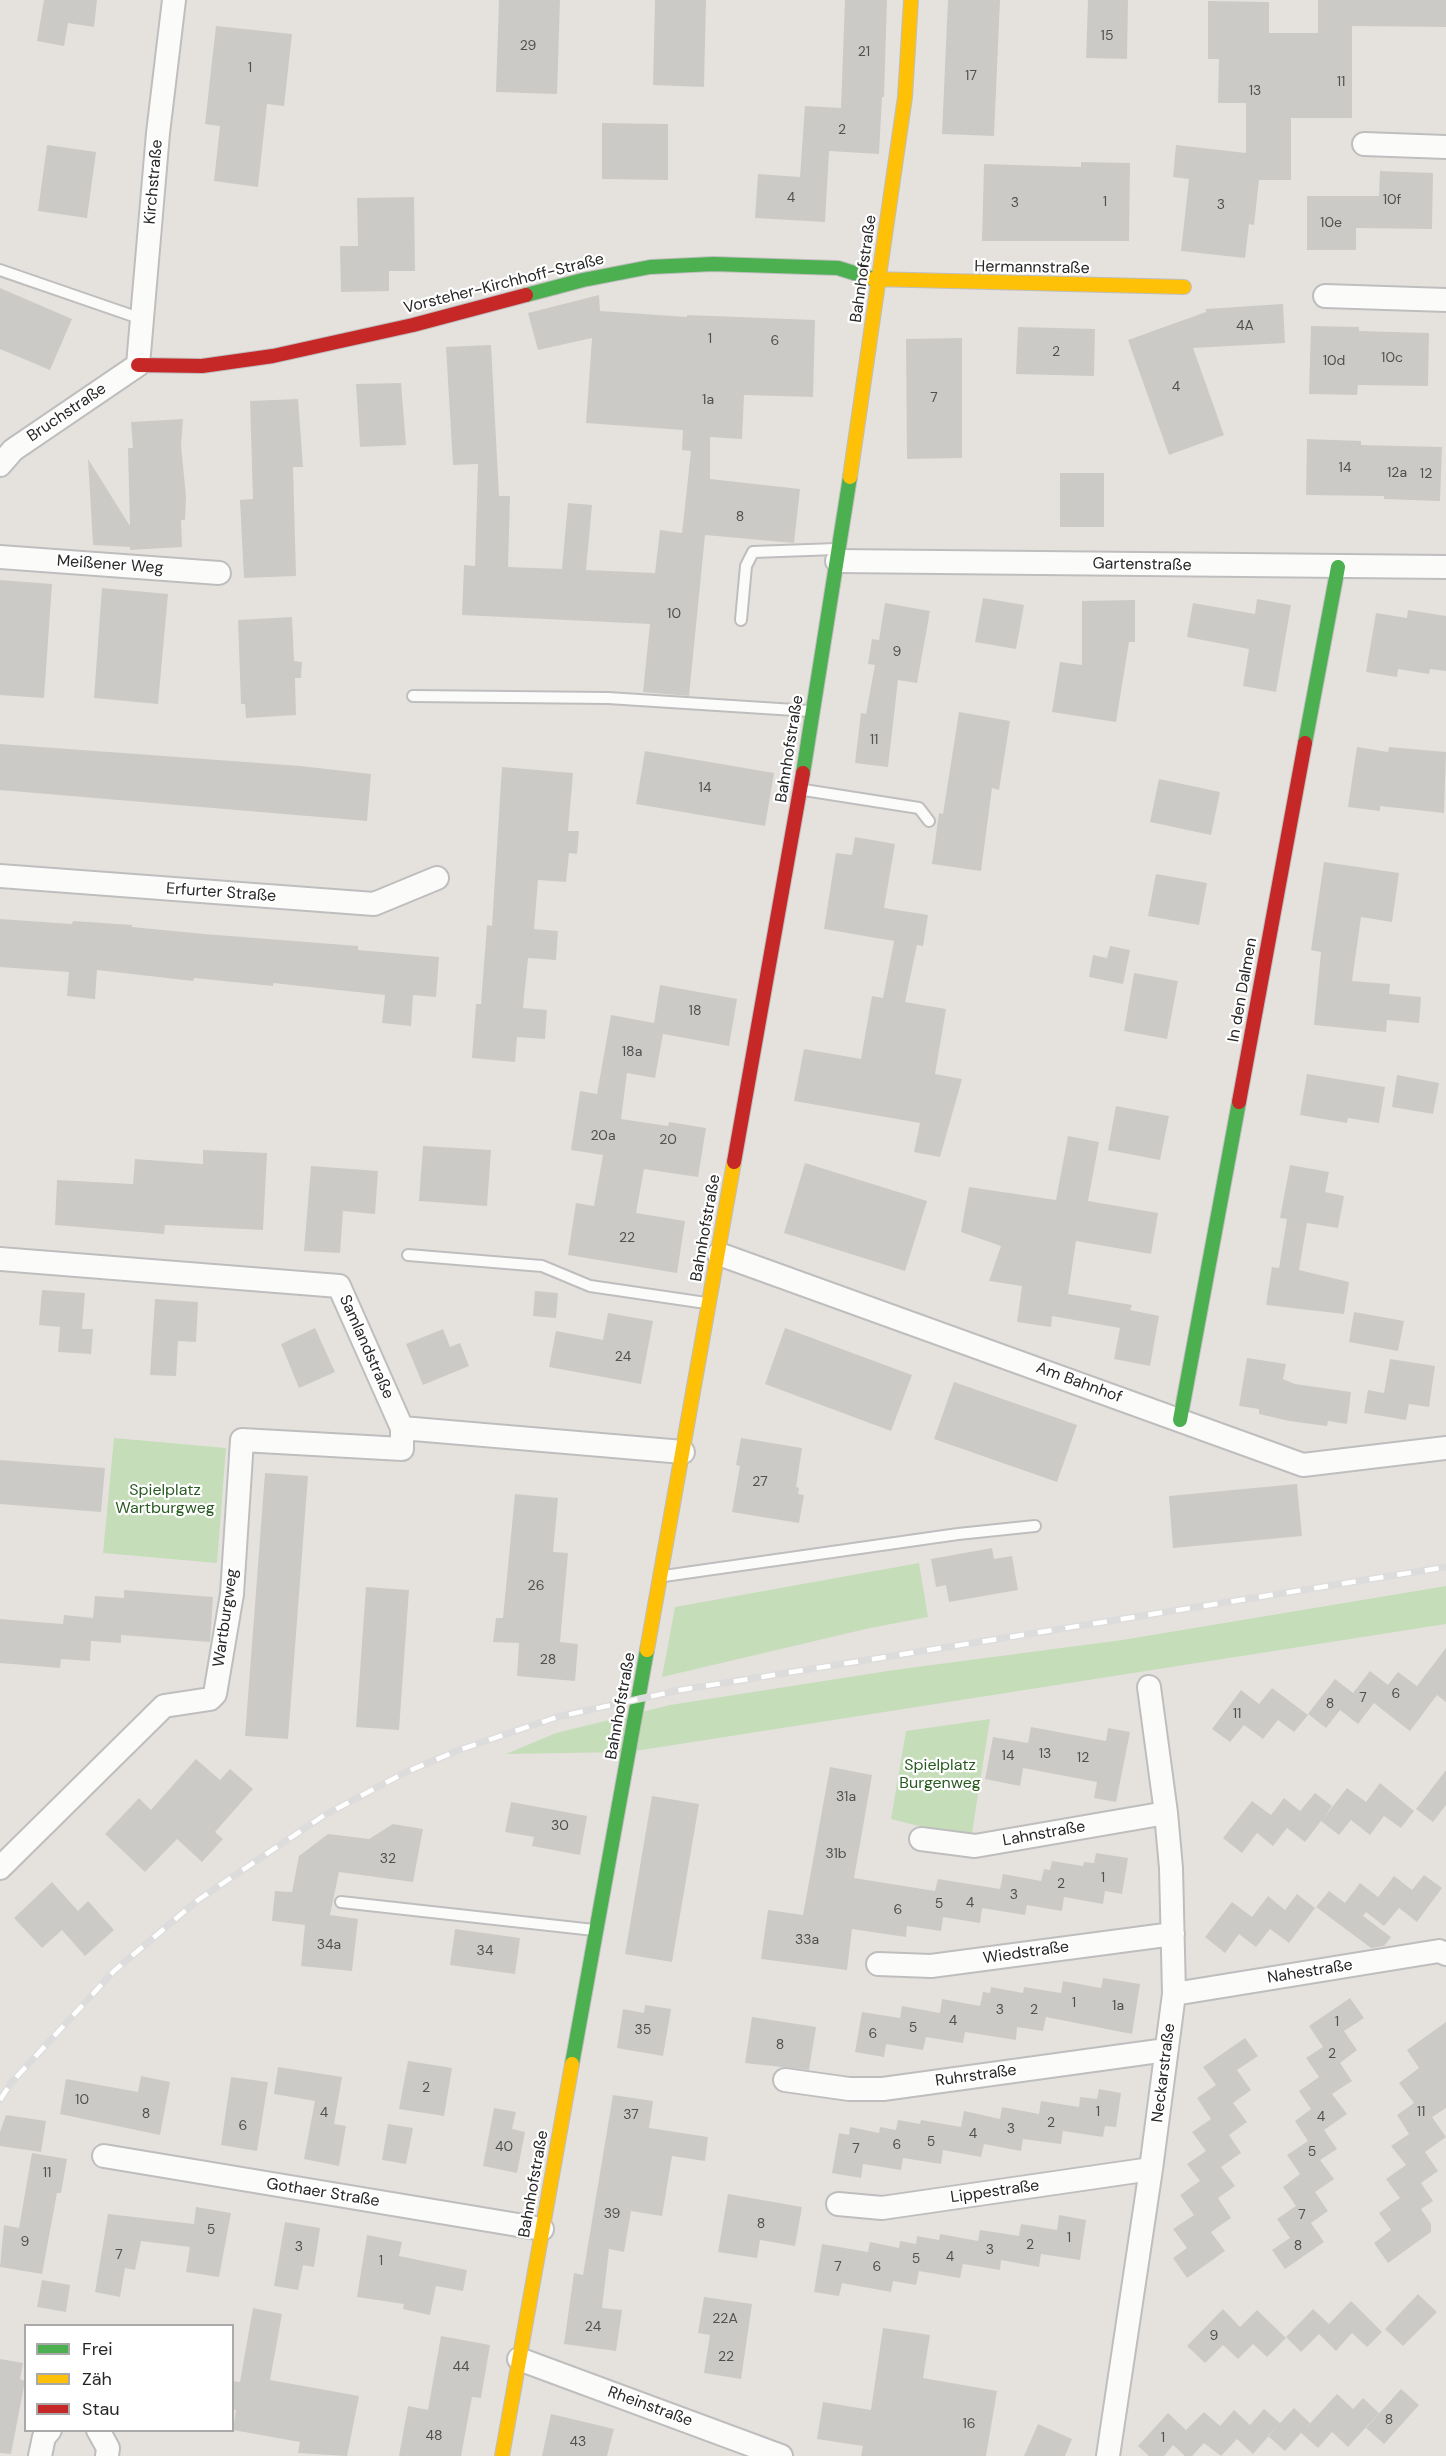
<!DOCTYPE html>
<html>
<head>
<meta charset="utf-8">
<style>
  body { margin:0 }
  #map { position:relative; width:1446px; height:2456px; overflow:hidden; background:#e5e2de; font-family:"DM Sans",sans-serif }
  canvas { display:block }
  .legend { position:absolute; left:24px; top:2324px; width:210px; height:108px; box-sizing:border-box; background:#fff; border:2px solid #a9a9a9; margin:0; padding:8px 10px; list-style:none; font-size:18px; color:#272727 }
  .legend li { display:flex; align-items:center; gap:12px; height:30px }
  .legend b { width:30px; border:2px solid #a9a9a9 }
</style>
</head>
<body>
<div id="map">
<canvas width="1446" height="2456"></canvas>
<ul class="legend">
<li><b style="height:8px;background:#4caf50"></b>Frei</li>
<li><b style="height:8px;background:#ffc107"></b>Zäh</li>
<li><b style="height:8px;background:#c62828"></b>Stau</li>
</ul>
</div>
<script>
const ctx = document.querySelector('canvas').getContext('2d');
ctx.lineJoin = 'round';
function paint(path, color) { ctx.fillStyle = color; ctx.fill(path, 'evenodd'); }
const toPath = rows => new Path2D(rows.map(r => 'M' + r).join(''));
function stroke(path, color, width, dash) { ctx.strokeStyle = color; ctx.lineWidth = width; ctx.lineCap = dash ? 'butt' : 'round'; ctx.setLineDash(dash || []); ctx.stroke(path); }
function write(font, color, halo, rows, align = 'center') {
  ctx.font = font + ' "DM Sans",sans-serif'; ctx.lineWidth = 4.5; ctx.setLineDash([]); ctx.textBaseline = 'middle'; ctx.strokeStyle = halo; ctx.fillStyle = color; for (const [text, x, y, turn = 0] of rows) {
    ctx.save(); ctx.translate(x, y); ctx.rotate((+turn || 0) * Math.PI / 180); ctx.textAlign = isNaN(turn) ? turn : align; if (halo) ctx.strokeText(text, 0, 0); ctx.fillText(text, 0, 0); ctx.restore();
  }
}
paint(toPath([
  [114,1438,226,1448,217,1563,103,1553],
  [919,1563,928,1617,870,1628,662,1677,675,1607],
  [1446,1586,1446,1624,629,1752,506,1754,556,1733,670,1705,894,1670,1122,1640],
  [990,1719,971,1839,891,1819,906,1731]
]), '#c6ddba');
paint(toPath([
  [44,0,97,0,94,27,68,23,64,46,37,41],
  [499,0,560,0,557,94,496,92],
  [655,0,706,0,704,87,653,85],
  [845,0,887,0,884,97,882,97,879,154,829,151,825,222,755,218,758,174,800,177,805,106,841,108],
  [948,0,1000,0,994,136,942,134],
  [1088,0,1128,0,1127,59,1086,58],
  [1318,0,1446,0,1446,27,1352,26,1352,118,1291,118,1291,180,1259,180,1254,225,1249,224,1245,258,1181,251,1189,179,1173,177,1176,145,1246,153,1246,103,1218,103,1219,59,1208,59,1208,1,1269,2,1269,33,1318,33],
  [216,26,292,34,284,106,267,104,258,187,214,181,220,126,205,124],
  [602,123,668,124,668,180,602,179],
  [47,145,96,152,87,218,38,211],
  [1081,162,1130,163,1129,241,982,241,984,164,1081,167],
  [1380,171,1433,173,1432,229,1356,228,1356,250,1307,250,1307,196,1379,196],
  [414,197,415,271,389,271,389,291,341,292,340,246,358,246,357,198],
  [0,288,72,319,50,370,0,349],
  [599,295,600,311,687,317,687,315,815,320,813,397,744,395,742,439,710,437,710,479,800,489,794,543,705,535,689,696,643,692,650,624,462,615,464,565,475,566,478,464,453,465,446,347,491,345,499,496,510,496,508,567,562,569,568,503,592,505,586,570,655,573,660,530,682,533,691,451,682,450,683,430,586,423,592,338,538,350,528,313],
  [1283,304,1285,343,1193,348,1224,435,1169,455,1128,340,1206,312,1206,309],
  [1311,326,1359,327,1359,331,1429,333,1428,386,1358,385,1357,395,1309,394],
  [1018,327,1095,329,1094,376,1016,374],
  [962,338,962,458,907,459,906,339],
  [401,383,406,445,360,447,356,384],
  [298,399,303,467,293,467,296,576,244,578,240,500,253,499,250,401],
  [183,419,181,445,186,497,185,520,181,520,182,547,130,550,130,547,93,545,88,459,130,526,128,448,133,448,131,422],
  [1307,439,1361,441,1361,445,1442,447,1440,501,1384,499,1384,496,1306,495],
  [1060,473,1104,473,1104,527,1060,527],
  [0,580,52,584,44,698,0,695],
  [102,588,168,594,158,704,94,698],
  [983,598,1024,605,1016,649,975,642],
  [1257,599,1291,605,1276,692,1243,686,1249,649,1187,637,1193,603,1255,614],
  [1135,600,1135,642,1129,642,1116,722,1052,712,1060,662,1082,665,1082,601],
  [885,603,930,611,917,683,898,680,888,767,855,763,861,713,866,714,875,665,868,664,872,639,879,640],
  [1408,610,1446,616,1446,671,1430,669,1429,674,1398,669,1397,677,1366,672,1376,613,1407,618],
  [292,617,294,661,302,662,301,678,295,678,296,715,246,718,245,704,241,704,238,620],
  [959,712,1010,721,999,790,992,788,981,871,932,864,939,813,943,814],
  [0,744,300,766,371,774,367,821,0,790],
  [1357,747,1388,752,1389,747,1446,752,1444,813,1380,806,1380,811,1348,807],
  [645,751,774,773,765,826,636,804],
  [502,767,573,773,568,831,579,831,577,854,569,853,566,882,538,880,534,929,558,931,556,960,528,958,523,1008,547,1010,545,1039,517,1037,515,1062,472,1058,476,1004,481,1004,487,925,492,926],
  [1159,779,1220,792,1211,835,1150,822],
  [855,837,895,844,884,908,928,915,923,946,917,945,905,1002,946,1009,935,1074,962,1079,940,1157,914,1152,920,1123,794,1101,804,1049,861,1059,872,996,883,998,894,941,824,929,836,853,852,855],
  [1324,862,1399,873,1392,922,1361,917,1352,981,1390,984,1389,994,1421,997,1419,1023,1387,1020,1386,1032,1314,1025,1321,952,1311,950],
  [1156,874,1207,883,1199,925,1148,916],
  [0,919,72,924,73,921,132,925,132,927,204,934,358,946,358,950,439,957,436,997,413,995,411,1026,382,1023,385,995,273,983,273,986,194,978,193,981,97,970,95,999,67,996,69,972,0,967],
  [1110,946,1130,950,1123,984,1089,977,1093,955,1107,958],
  [1134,973,1178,981,1167,1039,1124,1031],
  [660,985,737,999,729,1046,663,1034,655,1078,627,1073,621,1119,668,1126,669,1122,706,1128,698,1177,644,1169,636,1213,685,1221,677,1273,568,1255,576,1203,594,1206,603,1155,571,1150,580,1091,597,1094,611,1015,654,1023],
  [1307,1074,1385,1087,1379,1123,1348,1118,1347,1123,1300,1115],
  [1397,1075,1439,1083,1433,1114,1392,1107],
  [1116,1106,1169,1116,1160,1160,1108,1150],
  [1068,1136,1099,1142,1088,1201,1158,1213,1151,1254,1076,1241,1068,1294,1132,1305,1130,1310,1159,1316,1150,1366,1114,1359,1120,1328,1052,1316,1051,1327,1017,1322,1022,1286,989,1281,1001,1246,961,1232,969,1187,1056,1200],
  [423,1146,491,1150,487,1206,419,1201],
  [203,1150,267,1153,263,1230,165,1225,164,1234,55,1225,57,1180,133,1184,135,1159,203,1164],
  [805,1163,927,1201,905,1271,784,1233],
  [1290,1165,1329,1172,1325,1192,1344,1196,1338,1228,1307,1223,1299,1270,1349,1282,1344,1314,1266,1305,1272,1267,1279,1268,1287,1219,1280,1218],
  [311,1166,378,1171,375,1214,343,1211,340,1253,304,1251],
  [42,1290,85,1293,82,1329,93,1329,91,1354,58,1352,60,1327,39,1325],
  [535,1291,558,1293,556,1318,533,1316],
  [155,1299,198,1302,196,1342,178,1341,176,1376,150,1375],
  [1354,1312,1404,1321,1398,1351,1349,1342],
  [608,1313,653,1321,641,1384,549,1367,556,1331,603,1340],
  [315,1328,335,1372,299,1388,281,1344],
  [785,1328,912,1375,891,1431,765,1384],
  [443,1329,450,1347,460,1343,469,1366,423,1385,406,1344],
  [1247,1358,1286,1364,1283,1379,1295,1384,1351,1392,1347,1424,1328,1421,1327,1426,1289,1421,1259,1414,1259,1409,1239,1406],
  [1390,1359,1435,1366,1429,1407,1409,1404,1406,1420,1364,1413,1368,1390,1384,1393],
  [954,1382,1077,1425,1057,1482,934,1439],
  [741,1438,802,1448,796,1487,799,1488,798,1494,804,1495,799,1523,732,1512,740,1466,736,1465],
  [0,1460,105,1468,101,1512,0,1504],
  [265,1473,308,1476,288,1739,245,1736],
  [1297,1484,1302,1536,1173,1548,1169,1496],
  [515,1494,558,1498,553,1552,568,1553,560,1642,578,1644,575,1681,517,1676,519,1643,493,1642,496,1618,503,1618],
  [992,1548,994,1559,1012,1556,1018,1590,949,1602,946,1585,936,1587,931,1559],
  [366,1587,409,1590,399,1730,356,1727],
  [124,1590,213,1597,210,1642,121,1635,121,1643,91,1641,90,1661,61,1659,60,1668,0,1663,0,1619,63,1624,64,1615,93,1618,95,1596,124,1598],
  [1446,1648,1446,1702,1437,1695,1410,1731,1393,1718,1408,1698,1393,1718,1374,1703,1358,1724,1340,1710,1326,1728,1308,1714,1335,1679,1353,1693,1370,1671,1388,1685,1398,1672,1417,1686],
  [1272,1688,1308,1715,1294,1732,1278,1720,1263,1739,1244,1725,1230,1742,1212,1729,1241,1690,1259,1704],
  [1031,1727,1106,1741,1108,1728,1130,1732,1116,1802,1094,1798,1097,1782,1023,1768,1020,1786,985,1779,993,1737,1028,1743],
  [196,1759,220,1780,230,1769,253,1789,215,1832,223,1839,202,1862,177,1839,145,1872,105,1834,139,1798,151,1810],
  [830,1767,872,1775,854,1878,935,1891,938,1879,1000,1889,1003,1874,1041,1881,1044,1869,1050,1870,1052,1861,1083,1866,1084,1862,1094,1863,1096,1853,1128,1858,1122,1894,1105,1891,1103,1904,1064,1897,1062,1911,1027,1905,1025,1915,982,1908,980,1923,943,1917,941,1931,907,1926,906,1937,852,1929,847,1970,761,1959,768,1910,803,1915],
  [1446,1770,1446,1805,1433,1822,1416,1809],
  [1380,1783,1414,1811,1401,1828,1384,1816,1370,1835,1351,1820,1339,1835,1321,1821,1305,1842,1287,1828,1273,1846,1257,1833,1242,1853,1223,1838,1252,1801,1271,1815,1284,1798,1300,1811,1315,1793,1332,1806,1323,1819,1347,1788,1366,1802],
  [652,1796,699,1804,672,1962,625,1954],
  [511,1802,587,1816,580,1855,532,1846,534,1837,505,1832],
  [393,1824,423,1829,413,1882,339,1872,330,1915,358,1919,352,1971,301,1966,305,1925,272,1921,275,1891,292,1892,299,1856,328,1834,369,1839],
  [1424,1875,1442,1888,1417,1922,1399,1908,1384,1926,1366,1912,1363,1916,1391,1937,1384,1946,1371,1948,1316,1907,1329,1891,1345,1903,1360,1883,1378,1897,1394,1876,1412,1890],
  [52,1882,78,1911,88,1901,114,1930,85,1956,62,1930,42,1948,14,1918],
  [1297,1894,1315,1908,1289,1943,1270,1929,1256,1947,1239,1934,1225,1953,1205,1937,1232,1902,1252,1917,1268,1896,1285,1910],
  [455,1929,520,1938,515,1974,450,1965],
  [1103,1978,1140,1984,1132,2034,1046,2017,1043,2031,1017,2027,1016,2040,965,2032,963,2043,926,2037,923,2050,886,2044,884,2057,855,2052,862,2012,900,2018,902,2006,940,2013,942,1999,980,2006,983,1992,990,1993,991,1987,1023,1993,1024,1987,1061,1993,1063,1981,1101,1988],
  [1350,1998,1364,2018,1344,2031,1357,2050,1340,2063,1352,2081,1332,2094,1347,2114,1324,2130,1337,2149,1320,2160,1334,2179,1315,2192,1328,2211,1311,2223,1324,2242,1285,2269,1272,2250,1290,2238,1277,2219,1296,2206,1283,2187,1300,2174,1287,2155,1308,2141,1295,2121,1311,2109,1299,2091,1319,2077,1306,2058,1323,2047,1309,2026],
  [645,2005,671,2009,663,2056,617,2048,623,2009,644,2013],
  [752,2017,816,2027,809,2070,745,2063],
  [1446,2022,1446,2108,1432,2117,1446,2137,1425,2152,1438,2171,1421,2183,1433,2201,1421,2209,1431,2224,1431,2232,1388,2263,1374,2243,1391,2230,1379,2213,1400,2198,1386,2179,1406,2165,1391,2146,1409,2134,1397,2115,1414,2103,1399,2083,1419,2068,1407,2050],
  [1245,2038,1258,2056,1237,2070,1251,2090,1233,2103,1247,2122,1229,2135,1241,2153,1221,2167,1235,2186,1218,2198,1231,2218,1211,2232,1225,2251,1187,2278,1173,2258,1187,2248,1173,2229,1194,2215,1180,2195,1200,2181,1187,2164,1206,2151,1192,2132,1211,2119,1197,2098,1216,2085,1203,2067],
  [408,2061,452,2068,444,2116,399,2109],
  [278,2067,342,2077,334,2124,346,2126,339,2166,304,2159,315,2101,274,2094],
  [141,2076,170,2082,160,2135,60,2114,66,2079,138,2092],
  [231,2077,268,2082,257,2151,221,2145],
  [1099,2089,1121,2093,1116,2127,1105,2126,1103,2137,1063,2131,1061,2144,1023,2139,1021,2151,984,2144,981,2157,943,2150,941,2164,903,2158,901,2170,863,2164,861,2178,832,2173,839,2133,849,2135,850,2127,879,2133,880,2127,896,2130,898,2120,920,2124,921,2120,961,2127,964,2111,1000,2119,1002,2107,1039,2114,1041,2101,1079,2107,1080,2097,1097,2099],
  [613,2095,653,2101,649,2128,708,2137,705,2161,672,2156,662,2216,631,2211,624,2252,609,2249,602,2308,622,2310,616,2351,564,2344,574,2273,583,2275],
  [494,2108,516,2112,512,2129,525,2132,517,2173,483,2166],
  [6,2115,46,2121,41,2152,0,2146,0,2132],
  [388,2124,413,2128,406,2164,382,2160],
  [32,2153,67,2159,61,2193,57,2193,42,2274,0,2267,4,2225,19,2228],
  [728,2194,802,2207,795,2246,760,2240,757,2258,718,2252],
  [196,2207,231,2213,219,2277,186,2272,190,2247,141,2241,135,2270,125,2268,120,2297,95,2292,108,2214,194,2224],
  [1059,2215,1086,2220,1080,2260,1041,2254,1039,2267,1001,2260,1000,2270,963,2264,960,2278,919,2271,916,2285,893,2281,891,2292,842,2283,839,2296,814,2292,822,2244,868,2252,870,2242,899,2248,900,2241,916,2244,917,2236,939,2240,940,2234,978,2241,980,2230,1019,2236,1021,2224,1057,2230],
  [285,2222,320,2228,314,2267,303,2265,298,2290,274,2286],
  [367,2235,402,2242,399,2256,467,2270,463,2291,436,2286,430,2315,403,2309,404,2304,357,2297],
  [42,2280,70,2285,66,2312,37,2307],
  [1418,2294,1437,2312,1403,2346,1385,2329],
  [704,2297,752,2304,741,2379,704,2373,710,2335,698,2333],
  [1351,2301,1382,2332,1367,2347,1352,2333,1336,2351,1319,2334,1301,2352,1286,2337,1313,2309,1329,2324],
  [253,2308,282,2314,270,2380,359,2396,347,2456,298,2453,300,2442,233,2430,236,2410,232,2409,232,2381,240,2382],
  [1223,2309,1240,2327,1257,2310,1286,2338,1267,2357,1253,2344,1238,2359,1223,2345,1205,2363,1187,2346],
  [883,2328,930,2335,923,2378,997,2391,986,2456,861,2456,863,2446,817,2439,823,2402,871,2410],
  [441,2336,490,2345,481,2398,472,2397,461,2456,399,2456,408,2406,428,2410],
  [0,2359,23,2363,20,2379,25,2381,11,2454,0,2453],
  [1401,2389,1419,2405,1384,2444,1366,2428],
  [1337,2394,1353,2409,1363,2398,1379,2413,1348,2447,1332,2432,1318,2448,1301,2433,1285,2451,1268,2436,1294,2408,1310,2423,1304,2430],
  [1264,2409,1280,2423,1253,2454,1237,2439,1221,2456,1204,2443,1192,2456,1185,2456,1173,2445,1164,2456,1149,2456,1138,2446,1168,2413,1186,2430,1204,2412,1220,2426,1234,2410,1250,2425],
  [551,2414,614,2429,607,2456,542,2456],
  [1038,2424,1072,2439,1065,2456,1024,2456]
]), '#cccac7');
const lane = toPath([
  [0,270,142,319],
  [741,620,746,566,753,552,836,549],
  [413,696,608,698,810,711],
  [804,790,919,808,929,821],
  [408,1255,542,1266,590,1286,706,1303],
  [664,1576,958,1534,1035,1526],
  [341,1902,594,1930]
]);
const street = toPath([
  [1364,144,1446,147],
  [1325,296,1446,300],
  [0,465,13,450,138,365,158,133,174,0],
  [0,557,219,573],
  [837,561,1446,567],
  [0,876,374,904,437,878],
  [719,1254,1303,1465,1446,1448],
  [0,1259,339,1286,402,1428,683,1452],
  [921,1839,975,1846,1166,1813],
  [0,1868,164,1706,210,1699,215,1694,232,1594,242,1440,402,1449,402,1428],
  [878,1964,931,1966,1173,1934],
  [1174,1994,1439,1951,1446,1954],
  [785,2080,849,2089,883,2089,1166,2050],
  [104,2156,542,2229],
  [838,2204,882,2208,1151,2169],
  [519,2359,781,2456],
  [98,2430,108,2448,107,2456],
  [40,2456,44,2437,50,2430],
  [1108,2456,1151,2169,1174,1994,1171,1868,1166,1813,1149,1687]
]);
const fast = toPath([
  [526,295,583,280,650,267,713,264,838,268,873,279],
  [1305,743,1338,567],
  [803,773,850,477],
  [1180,1420,1239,1102],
  [572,2064,647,1650]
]);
const slow = toPath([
  [873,279,1184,287],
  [850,477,905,97,911,0],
  [647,1650,734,1162],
  [502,2456,572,2064]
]);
const jam = toPath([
  [138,365,202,366,273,356,413,325,526,295],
  [1239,1102,1305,743],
  [734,1162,803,773]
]);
stroke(lane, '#bfbebf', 14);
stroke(street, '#bfbebf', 26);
stroke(fast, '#bfbebf', 16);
stroke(slow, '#bfbebf', 16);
stroke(jam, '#bfbebf', 16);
stroke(lane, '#fbfbfa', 10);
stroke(street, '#fbfbfa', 22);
stroke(fast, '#4caf50', 14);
stroke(slow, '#ffc107', 14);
stroke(jam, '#c62828', 14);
const rail = toPath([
  [0,2100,11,2083,114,1971,198,1900,323,1816,406,1772,459,1750,557,1717,680,1690,1446,1567]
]);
stroke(rail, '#dcdcdd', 7);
stroke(rail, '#fff', 4.5, [14]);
write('14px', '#515050', null, [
  ["15",1107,36],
  ["29",528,46],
  ["21",864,52],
  ["1",250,68],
  ["17",971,76],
  ["11",1341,82],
  ["13",1255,91],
  ["2",842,130],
  ["4",791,198],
  ["10f",1392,200],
  ["1",1105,202],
  ["3",1015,203],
  ["3",1221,205],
  ["10e",1331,223],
  ["4A",1245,326],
  ["1",710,339],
  ["6",775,341],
  ["2",1056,352],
  ["10c",1392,358],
  ["10d",1334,361],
  ["4",1176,387],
  ["7",934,398],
  ["1a",708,400],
  ["14",1345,468],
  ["12a",1397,473],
  ["12",1426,474],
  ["8",740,517],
  ["10",674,614],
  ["9",897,652],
  ["11",874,740],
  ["14",705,788],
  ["18",695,1011],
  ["18a",632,1052],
  ["20a",603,1136],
  ["20",668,1140],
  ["22",627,1238],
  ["24",623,1357],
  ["27",760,1482],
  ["26",536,1586],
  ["28",548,1660],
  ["6",1396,1694],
  ["7",1363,1698],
  ["8",1330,1704],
  ["11",1237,1714],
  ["13",1045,1754],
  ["14",1008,1756],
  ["12",1083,1758],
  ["31a",846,1797],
  ["30",560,1826],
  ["31b",836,1854],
  ["32",388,1859],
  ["1",1103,1878],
  ["2",1061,1884],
  ["3",1014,1895],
  ["4",970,1903],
  ["5",939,1904],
  ["6",898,1910],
  ["33a",807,1940],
  ["34a",329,1945],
  ["34",485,1951],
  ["1",1074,2003],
  ["1a",1118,2006],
  ["3",1000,2010],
  ["2",1034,2010],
  ["4",953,2021],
  ["1",1337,2022],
  ["5",913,2028],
  ["35",643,2030],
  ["6",873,2034],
  ["8",780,2045],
  ["2",1332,2054],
  ["2",426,2088],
  ["10",82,2100],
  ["1",1098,2112],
  ["11",1421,2112],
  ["4",324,2113],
  ["8",146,2114],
  ["37",631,2115],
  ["4",1321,2117],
  ["2",1051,2123],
  ["6",243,2126],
  ["3",1011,2129],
  ["4",973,2134],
  ["5",931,2142],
  ["6",897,2145],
  ["40",504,2147],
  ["7",856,2149],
  ["5",1312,2152],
  ["11",47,2173],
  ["39",612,2214],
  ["7",1302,2215],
  ["8",761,2224],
  ["5",211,2230],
  ["1",1069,2238],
  ["9",25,2242],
  ["2",1030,2245],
  ["8",1298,2246],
  ["3",299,2247],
  ["3",990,2250],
  ["7",119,2255],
  ["4",950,2257],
  ["5",916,2259],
  ["1",381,2261],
  ["7",838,2267],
  ["6",877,2267],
  ["22A",725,2319],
  ["24",593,2327],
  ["9",1214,2336],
  ["22",726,2357],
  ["44",461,2367],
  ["8",1389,2420],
  ["16",969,2424],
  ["48",434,2436],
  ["1",1163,2438],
  ["43",578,2442]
]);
write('16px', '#272727', '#fff', [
  ["Kirchstraße",154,182,-85],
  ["Hermannstraße",1032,268,1],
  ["Bahnhofstraße",864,269,-82],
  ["Vorsteher-Kirchhoff-Straße",504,284,-14],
  ["Bruchstraße",67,413,-34],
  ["Meißener Weg",110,565,4],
  ["Gartenstraße",1142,565,1],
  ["Bahnhofstraße",790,749,-81],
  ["Erfurter Straße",221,893,4],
  ["In den Dalmen",1243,990,-80],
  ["Bahnhofstraße",706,1228,-80],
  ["Samlandstraße",366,1347,66],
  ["Am Bahnhof",1079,1383,20],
  ["Wartburgweg",226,1618,-82],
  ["Bahnhofstraße",621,1706,-80],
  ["Lahnstraße",1044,1834,-10],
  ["Wiedstraße",1026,1953,-8],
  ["Nahestraße",1310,1972,-9],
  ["Neckarstraße",1164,2073,-83],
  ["Ruhrstraße",976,2076,-8],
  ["Bahnhofstraße",534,2184,-80],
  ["Lippestraße",995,2192,-8],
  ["Gothaer Straße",323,2193,9],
  ["Rheinstraße",650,2407,20]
]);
write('16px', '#295b21', '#fff', [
  ["Spielplatz",165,1491],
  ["Wartburgweg",165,1509],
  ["Spielplatz",940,1766],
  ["Burgenweg",940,1784]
]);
</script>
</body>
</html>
